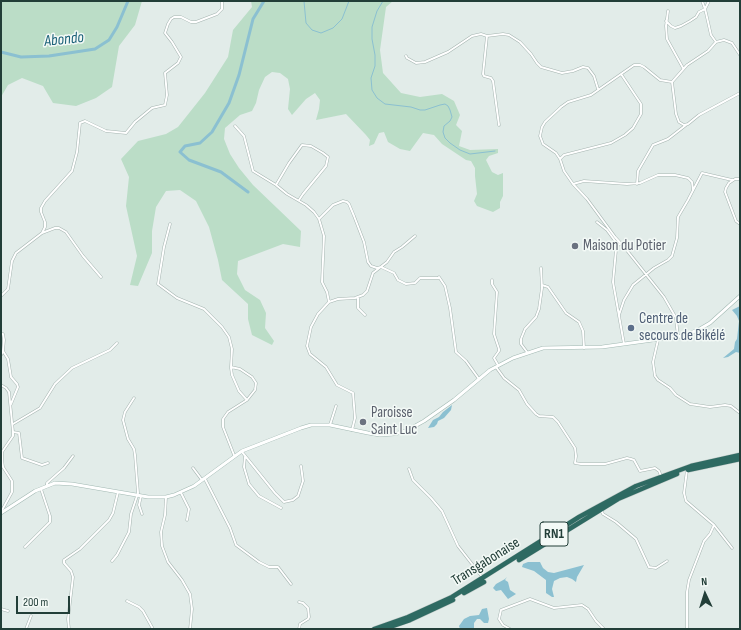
<!DOCTYPE html>
<html>
<head>
<meta charset="utf-8">
<style>
  body { margin:0 }
  #map { position:relative; width:741px; height:630px; overflow:hidden; background:#e2ece9; font-family:"Sofia Sans Condensed",sans-serif }
  canvas { display:block }
  .frame { position:absolute; inset:0; border:2px solid #223e38; pointer-events:none }
  .north { position:absolute; left:685px; top:574px; width:40px; height:40px; -webkit-text-stroke:3px #f3f9f6; paint-order:stroke; rotate:356deg; font-size:11px; font-weight:700; line-height:16px; text-align:center; color:#223e38 }
  .north::after { content:''; display:block; margin:auto; width:14px; height:18px; background:#223e38; clip-path:polygon(50% 0,100% 100%,50% 72%,0 100%) }
  .scale { position:absolute; left:16px; top:596px; width:54px; height:18px; box-sizing:border-box; border:2px solid #223e38; border-top:0; padding-left:5px; font-size:12px; line-height:14px; white-space:nowrap; color:#223e38; -webkit-text-stroke:3px #f3f9f6; paint-order:stroke }
</style>
</head>
<body>
<div id="map">
<canvas width="741" height="630"></canvas>
<div class="frame"></div>
<div class="north">N</div>
<div class="scale">200 m</div>
</div>
<script>
const ctx = document.querySelector('canvas').getContext('2d');
ctx.lineJoin = 'round';
function paint(path, color) { ctx.fillStyle = color; ctx.fill(path, 'evenodd'); }
const toPath = rows => new Path2D(rows.map(r => 'M' + r).join(''));
function stroke(path, color, width, dash) { ctx.strokeStyle = color; ctx.lineWidth = width; ctx.lineCap = dash ? 'butt' : 'round'; ctx.setLineDash(dash || []); ctx.stroke(path); }
function write(font, color, halo, rows, align = 'center') {
  ctx.font = font + ' "Sofia Sans Condensed",sans-serif'; ctx.lineWidth = 3; ctx.setLineDash([]); ctx.textBaseline = 'middle'; ctx.strokeStyle = halo; ctx.fillStyle = color; for (const [text, x, y, turn = 0] of rows) {
    ctx.save(); ctx.translate(x, y); ctx.rotate((+turn || 0) * Math.PI / 180); ctx.textAlign = isNaN(turn) ? turn : align; if (halo) ctx.strokeText(text, 0, 0); ctx.fillText(text, 0, 0); ctx.restore();
  }
}
paint(toPath([
  [1,1,142,1,135,25,119,46,112,87,96,98,76,106,53,103,43,86,22,78,8,85,1,97],
  [251,1,393,1,386,7,380,50,383,73,401,93,420,97,442,94,454,101,460,115,456,125,462,131,459,146,470,150,498,149,498,153,489,156,486,160,492,172,498,175,503,173,503,196,500,202,500,208,493,212,477,206,474,201,477,194,475,176,475,168,471,161,466,160,442,144,434,135,423,133,410,151,400,149,388,142,384,132,379,133,374,144,369,146,370,140,366,135,346,114,316,120,319,109,320,100,315,93,306,99,292,115,288,109,290,89,288,79,280,73,272,72,265,77,259,90,256,103,252,111,240,115,225,128,224,139,230,154,239,168,253,185,301,231,300,247,283,244,238,261,237,274,245,290,260,300,266,313,265,328,274,341,272,345,252,335,248,319,248,304,222,280,218,260,209,227,196,201,180,190,166,191,156,207,152,231,152,253,138,286,130,285,137,256,126,206,129,177,121,159,138,141,166,134,178,127,205,93,228,57,233,30,252,7]
]), '#bbddc7');
paint(toPath([
  [740,306,740,353,736,352,728,357,723,358,734,349,735,342,737,339,739,321,737,316,732,310],
  [452,405,451,410,444,418,438,421,437,424,434,427,428,428,433,420,439,417,443,412],
  [528,562,540,562,543,568,548,572,554,573,584,565,577,577,576,582,572,579,567,577,560,578,554,581,552,589,554,597,552,597,546,593,546,580,534,571,522,567,523,564],
  [507,577,505,580,508,582,510,590,516,594,508,599,501,590,496,591,493,588,496,584,505,579],
  [487,608,489,619,488,623,484,623,480,619,477,619,474,623,474,629,460,629,459,626,464,619,470,616,479,615,482,609]
]), '#8bc0d1');
stroke(toPath([
  [304,1,306,23,312,30,321,33,333,28,342,19,349,1],
  [383,1,377,11,372,27,372,39,375,55,375,66,371,78,372,90,377,98,385,104,411,107,420,110,425,110,440,105,445,104,448,106,450,110,452,117,450,121,444,126,443,132,445,138,450,143,460,150,470,154,495,151]
]), '#8bc0d1', 1);
stroke(toPath([
  [1,52,21,57,49,56,95,49,109,40,117,27,128,1],
  [248,192,221,172,189,160,180,152,185,146,200,143,212,132,229,103,239,75,253,19,264,1]
]), '#8bc0d1', 3);
const street = toPath([
  [709,1,705,9,706,13,711,35,716,42],
  [668,11,666,26,667,39,683,68],
  [666,21,671,26,675,28,681,26,690,21,696,17,699,12,705,9,702,1],
  [487,36,483,74,484,76,491,78,493,81,499,125],
  [740,55,732,43,724,40,716,42,708,51,687,65,672,82,676,114,679,122,684,125,688,124,699,115,740,93],
  [406,56,407,58,416,63,425,62,448,52,472,36,481,34,487,36,503,34,509,35,520,42,531,54,537,63,541,67,562,73,573,71,583,67,588,68,594,76,598,89],
  [672,82,660,80,644,67,640,65,634,65,591,95,568,102,561,107,545,122,542,127,540,136,543,144,556,153,560,159,564,171,573,184,587,199,615,237,625,248,664,297,676,318,678,337],
  [235,126,244,136,253,171,276,185,287,194,306,205,314,212,319,219,324,236,322,282,327,292,329,302],
  [560,159,564,155,611,143,625,135,633,128,641,114,641,104,621,74],
  [740,179,735,179,729,183,726,188,725,192,736,221,740,224],
  [573,184,584,181,627,184,640,183,658,175,675,175,688,178,692,182,693,190],
  [637,184,638,171,653,145,668,139,686,125],
  [276,185,289,163,302,145,311,146,323,153,328,157,326,166,303,194,299,200],
  [319,219,333,205,343,201,347,202,349,204,354,216,364,242,368,262,371,266,377,268,381,267,394,273,398,280,406,284,415,283,420,278,439,278],
  [597,222,607,230,618,245],
  [170,224,164,247,158,284,177,298,204,309,222,327,229,337,232,349,231,367,240,369,252,377,256,383,255,390,247,400,228,412,223,419,223,427,234,455],
  [42,233,45,227,45,222,41,212,41,208,45,201,72,171,77,152,80,123,85,121,106,131,126,133,135,122,152,108,165,105,167,95,165,73,178,63,181,57,172,42,165,33,168,24,171,19,174,17,181,17,191,22,196,22,217,14,222,9,222,1],
  [620,244,617,246,616,250,613,282,624,344],
  [439,277,445,286,450,308,456,352,466,361,479,379],
  [492,280,492,284,497,292,494,334,499,349,499,351,494,358,498,365],
  [542,285,548,287,566,313,579,322,583,331,584,348],
  [1,296,8,289,12,261,16,253,42,233,55,228,59,228,66,232,83,256,101,277],
  [358,298,358,308,365,315],
  [619,315,624,300,633,285,654,268,668,260,672,256,677,238,678,217,688,200,702,173,732,180],
  [1,334,3,334,4,340,3,351,1,355],
  [658,340,653,362,655,376,658,380,670,388,676,395,690,404,710,407,725,405,731,406,740,413],
  [3,351,8,359,11,377,17,384,18,387,11,404],
  [527,352,521,344,521,339,525,329,536,317,539,309,542,288,541,268],
  [496,367,504,378,519,390,527,404,536,414,539,416,553,417,558,422,575,448,576,456,575,463,581,464,605,464,627,458,631,459,634,460,640,471,655,468,659,471,661,476],
  [231,368,232,375,239,391,247,400],
  [1,385,6,388,9,392,13,432,13,436,2,452,2,460,3,467,12,481,12,492,1,512],
  [13,424,40,408,55,384,72,368,110,350,117,343],
  [330,425,336,406],
  [352,430,355,418,353,393,337,385,326,367,310,354,307,346,311,327,318,314,329,302,338,299,355,298,363,295,367,291,373,273,387,262,394,252,402,247,415,236],
  [13,432,19,433,22,458,42,465,48,463],
  [242,452,275,493,284,502,293,500,298,496,303,481,301,466],
  [245,457,244,467,249,484,259,496,281,508],
  [193,468,202,480],
  [409,469,413,480,431,498,442,511,458,546,483,578],
  [205,479,230,528,236,545,259,562,269,567,278,567,291,584],
  [47,486,47,483,64,468,73,456],
  [181,493,189,509,187,520],
  [141,496,139,505,142,514],
  [166,497,165,515,161,532,162,546,168,562,182,580,190,594,192,609,190,629],
  [601,510,603,514,616,522,636,539,649,567,656,568,667,561],
  [714,525,732,548],
  [25,547,50,522,50,516,41,489],
  [112,561,117,555,129,532,131,514,138,493,135,455,134,449,128,439,123,420,125,412,134,398],
  [127,601,139,607,143,611,153,629],
  [299,602,303,603,308,608,309,617,308,619,300,624,299,629],
  [1,609,8,611],
  [26,629,31,616],
  [69,629,68,619,73,577,71,571,64,563,64,560,80,549,109,520,113,513,118,492],
  [510,629,503,625,499,619,501,610,530,599,554,608,582,605,588,609,596,621,604,629],
  [687,629,687,592,689,580,704,541,710,534,714,525,686,501,684,493,687,470]
]);
const secondary = toPath([
  [1,513,35,491,55,483,72,484,148,497,166,497,174,495,194,486,242,451,301,428,311,425,330,425,368,433,380,435,394,434,406,431,424,421,454,400,490,370,513,358,543,348,602,347,682,336,698,330,710,323,740,296]
]);
const highway = toPath([
  [688,470,740,459],
  [519,560,618,499,677,474],
  [464,593,484,582],
  [374,629,408,617,452,597,579,517,636,486,691,466,740,455],
  [384,629,410,620,453,600]
]);
stroke(street, '#a5b4b0', 3);
stroke(secondary, '#a1b8b2', 4);
stroke(highway, '#c1c9c7', 5.5);
stroke(street, '#fff', 2);
stroke(secondary, '#fff', 3);
stroke(highway, '#2e6a62', 4.5);
for (const [x, y, r, color] of [
  [575,246,4,"#6b7280"],
  [631,328,4,"#5c6f8a"],
  [363,422,4,"#6b7280"]
]) { const dot = new Path2D(); dot.arc(x, y, r, 0, 2 * Math.PI); ctx.fillStyle = color; ctx.fill(dot); stroke(dot, '#f3f9f6', 1.5); }
for (const [x, y, w] of [
  [554,534,28]
]) { const box = new Path2D(); box.roundRect(x - w / 2, y - 12, w, 24, 3); ctx.fillStyle = '#f3f9f6'; ctx.fill(box); stroke(box, '#223e38', 1); }
write('bold 14px', '#223e38', null, [
  ["RN1",554,534]
]);
write('15px', '#5b616d', '#f3f9f6', [
  ["Maison du Potier",583,246],
  ["Paroisse",371,413],
  ["Saint Luc",371,430]
], 'left');
write('15px', '#4e5e75', '#f3f9f6', [
  ["Centre de",639,319],
  ["secours de Bikélé",639,336]
], 'left');
write('15px', '#223e38', '#f3f9f6', [
  ["Transgabonaise",486,562,-32]
]);
write('italic 16px', '#1c6279', '#f3f9f6', [
  ["Abondo",64,40,-6]
]);
</script>
</body>
</html>
